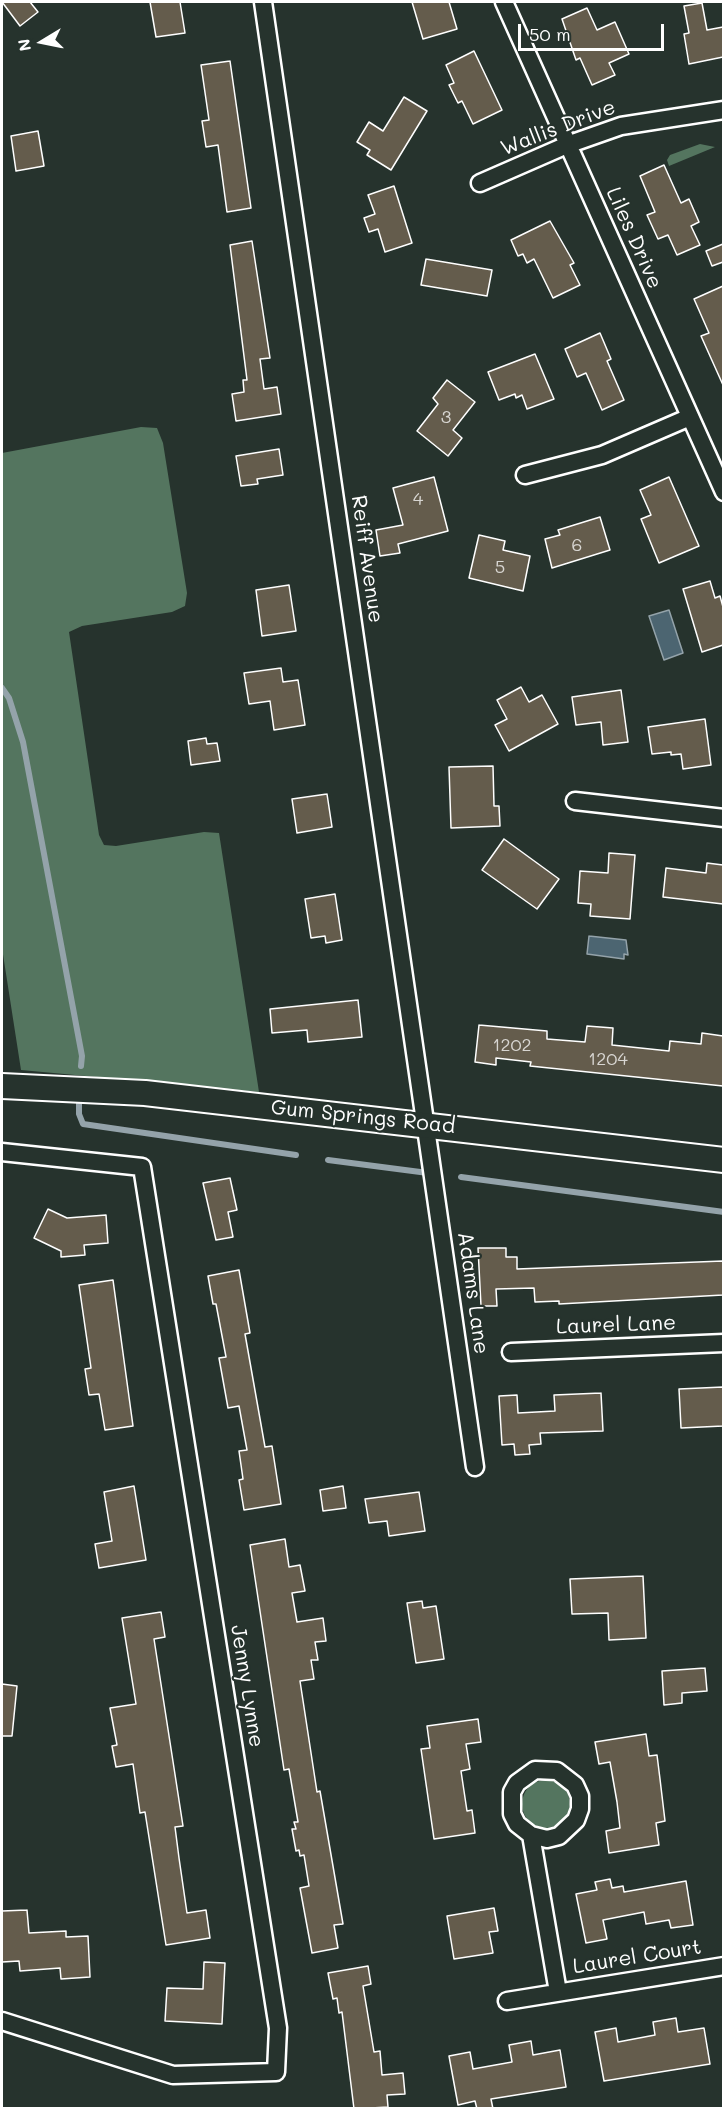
<!DOCTYPE html>
<html>
<head>
<meta charset="utf-8">
<style>
  body { margin:0 }
  #map { position:relative; width:725px; height:2110px; overflow:hidden; background:#26332d; font-family:Mali,sans-serif }
  canvas { display:block }
  .frame { position:absolute; inset:0; border:3px solid #fff; pointer-events:none }
  .north { position:absolute; left:12px; top:12px; width:60px; height:60px; -webkit-text-stroke:4px #26332d; paint-order:stroke; rotate:260deg; font-size:16px; font-weight:700; line-height:24px; text-align:center; color:#fff }
  .north::after { content:''; display:block; margin:auto; width:21px; height:27px; background:#fff; clip-path:polygon(50% 0,100% 100%,50% 72%,0 100%) }
  .scale { position:absolute; left:518px; top:24px; width:146px; height:27px; box-sizing:border-box; border:3px solid #fff; border-top:0; padding-left:8px; font-size:18px; line-height:21px; white-space:nowrap; color:#fff; -webkit-text-stroke:4px #26332d; paint-order:stroke }
</style>
</head>
<body>
<div id="map">
<canvas width="725" height="2110"></canvas>
<div class="frame"></div>
<div class="north">N</div>
<div class="scale">50 m</div>
</div>
<script>
const ctx = document.querySelector('canvas').getContext('2d');
ctx.lineJoin = 'round';
function paint(path, color) { ctx.fillStyle = color; ctx.fill(path, 'evenodd'); }
const toPath = rows => new Path2D(rows.map(r => 'M' + r).join(''));
function stroke(path, color, width, dash) { ctx.strokeStyle = color; ctx.lineWidth = width; ctx.lineCap = dash ? 'butt' : 'round'; ctx.setLineDash(dash || []); ctx.stroke(path); }
function write(font, color, halo, rows, align = 'center') {
  ctx.font = font + ' Mali,sans-serif'; ctx.lineWidth = 4.5; ctx.setLineDash([]); ctx.textBaseline = 'middle'; ctx.strokeStyle = halo; ctx.fillStyle = color; for (const [text, x, y, turn = 0] of rows) {
    ctx.save(); ctx.translate(x, y); ctx.rotate((+turn || 0) * Math.PI / 180); ctx.textAlign = isNaN(turn) ? turn : align; if (halo) ctx.strokeText(text, 0, 0); ctx.fillText(text, 0, 0); ctx.restore();
  }
}
paint(toPath([
  [700,144,715,147,669,166,667,160,670,155],
  [141,427,157,428,163,443,187,593,185,606,172,612,82,626,69,632,99,835,104,845,116,846,204,832,219,833,259,1092,21,1070,2,948,2,453],
  '522 1804a24 24 0 1 1 48 0a24 24 0 1 1-48 0Z'
]), '#54755f');
const water = toPath([
  [669,610,683,653,664,660,649,616,669,610],
  [589,936,626,940,628,955,624,954,624,959,587,954,589,936]
]);
paint(water, '#4c6571');
stroke(water, '#94a3aa', 1.5);
stroke(toPath([
  [2,688,9,698,23,742,82,1056,81,1066],
  [79,1101,79,1114,83,1124,296,1155],
  [328,1160,428,1173],
  [461,1177,724,1212]
]), '#94a3aa', 6);
const building = toPath([
  [2,2,30,2,38,12,20,26,2,2],
  [150,2,180,2,185,33,156,37,150,2],
  [412,2,449,2,457,29,423,39,412,2],
  [702,3,707,30,723,27,723,57,689,64,684,34,689,33,684,6,702,3],
  [587,8,597,30,615,22,629,54,609,63,615,75,592,85,580,58,576,60,562,19,587,8],
  [474,51,502,110,473,124,462,101,458,103,449,85,454,83,446,65,474,51],
  [230,61,251,208,227,212,218,145,206,147,202,121,209,120,201,65,230,61],
  [404,97,427,111,391,170,367,155,370,150,357,142,369,122,383,131,404,97],
  [38,131,44,166,16,171,11,136,38,131],
  [664,165,681,203,689,199,699,222,691,226,700,245,677,255,668,235,658,239,647,215,655,212,640,176,664,165],
  [394,186,412,243,385,252,378,229,369,232,364,218,375,214,368,195,394,186],
  [550,221,574,263,570,265,580,285,553,298,534,259,527,263,523,254,518,256,511,240,550,221],
  [252,241,270,358,260,359,264,389,277,387,281,414,236,421,232,394,244,392,243,380,247,380,230,245,252,241],
  [723,244,723,262,712,266,706,251,723,244],
  [426,259,492,270,487,296,421,285,426,259],
  [723,286,723,385,701,336,709,333,694,299,723,286],
  [600,333,611,359,607,361,624,400,602,410,586,373,577,377,565,349,600,333],
  [535,354,554,399,527,409,522,395,516,398,515,394,499,400,488,372,535,354],
  [447,380,475,402,453,430,462,438,448,456,417,431,438,404,433,398,447,380],
  [279,449,283,475,257,479,258,484,241,486,236,456,279,449],
  [434,477,448,531,398,544,400,553,380,556,376,530,403,525,393,488,434,477],
  [669,477,699,546,659,563,641,519,651,515,640,490,669,477],
  [600,517,610,550,552,568,545,539,560,535,558,530,600,517],
  [479,535,505,541,503,550,530,556,523,591,469,578,479,535],
  [710,581,715,598,720,596,723,607,723,645,702,652,683,589,710,581],
  [289,585,296,631,262,636,256,590,289,585],
  [281,668,283,682,298,680,305,725,274,730,270,701,249,704,244,673,281,668],
  [521,687,529,702,542,695,558,724,509,751,495,725,507,719,497,700,521,687],
  [621,690,628,742,603,745,601,722,576,725,572,697,621,690],
  [705,719,711,765,683,769,681,754,671,755,671,752,652,754,648,727,705,719],
  [206,738,207,744,217,743,220,761,191,765,188,741,206,738],
  [493,766,494,806,499,806,500,826,451,828,449,767,493,766],
  [327,794,332,827,297,833,292,799,327,794],
  [504,839,559,879,537,909,482,870,504,839],
  [609,853,635,855,630,919,590,916,591,904,578,903,580,871,608,873,609,853],
  [707,863,723,865,723,904,663,897,666,868,706,873,707,863],
  [335,894,342,940,326,943,325,936,311,938,305,899,335,894],
  [358,1000,362,1037,308,1042,307,1030,272,1033,270,1009,358,1000],
  [479,1025,547,1031,547,1039,585,1042,587,1026,613,1028,612,1045,669,1051,670,1041,701,1044,702,1033,723,1036,723,1086,530,1066,531,1062,496,1058,496,1065,475,1062,479,1025],
  [230,1178,237,1210,228,1212,233,1237,216,1240,203,1183,230,1178],
  [48,1209,67,1218,106,1215,108,1243,84,1245,85,1255,61,1257,61,1251,34,1238,48,1209],
  [478,1248,506,1248,506,1257,517,1257,517,1269,723,1261,723,1295,559,1304,559,1301,535,1302,534,1288,496,1289,497,1306,481,1306,478,1248],
  [239,1270,250,1333,245,1334,265,1447,272,1446,281,1504,244,1510,239,1480,243,1479,239,1451,247,1450,239,1406,228,1408,219,1358,226,1357,216,1304,213,1304,208,1276,239,1270],
  [113,1280,133,1426,105,1430,99,1394,89,1395,85,1369,91,1368,79,1285,113,1280],
  [723,1387,723,1426,681,1428,679,1389,723,1387],
  [601,1393,603,1431,540,1433,541,1444,529,1445,530,1454,515,1455,514,1444,502,1445,499,1396,517,1395,518,1413,555,1411,554,1395,601,1393],
  [134,1486,146,1560,99,1568,95,1544,112,1541,104,1492,134,1486],
  [343,1486,346,1508,323,1511,320,1490,343,1486],
  [419,1492,425,1531,389,1536,387,1521,369,1523,365,1499,419,1492],
  [285,1539,289,1567,300,1565,305,1591,292,1593,297,1622,323,1618,326,1641,315,1642,318,1660,311,1660,314,1679,300,1681,317,1792,320,1791,343,1924,334,1925,338,1948,312,1953,300,1888,309,1886,304,1855,300,1856,299,1850,296,1851,292,1829,296,1829,294,1822,298,1822,289,1769,284,1770,250,1545,285,1539],
  [643,1576,646,1638,609,1640,608,1613,572,1614,570,1579,643,1576],
  [422,1601,423,1608,436,1606,444,1659,416,1663,407,1603,422,1601],
  [161,1612,165,1637,154,1639,183,1826,175,1827,179,1858,187,1913,206,1910,210,1938,166,1945,145,1812,140,1813,133,1764,116,1767,112,1746,117,1745,110,1708,136,1704,122,1618,161,1612],
  [705,1668,707,1691,682,1693,682,1703,664,1705,662,1671,705,1668],
  [2,1684,17,1686,12,1736,2,1736,2,1684],
  [478,1719,481,1742,466,1744,470,1769,461,1771,467,1811,472,1810,475,1833,434,1839,421,1749,430,1748,427,1726,478,1719],
  [646,1734,649,1756,657,1755,660,1779,665,1821,656,1823,659,1845,609,1853,606,1831,620,1828,617,1802,610,1762,599,1764,595,1742,646,1734],
  [610,1879,612,1888,623,1886,624,1892,686,1881,693,1925,671,1928,669,1920,646,1924,644,1912,603,1920,607,1939,586,1943,576,1894,597,1890,595,1882,610,1879],
  [494,1908,498,1931,489,1932,493,1953,454,1959,447,1916,494,1908],
  [27,1910,29,1933,66,1931,66,1937,88,1936,90,1977,61,1979,60,1968,20,1971,19,1961,2,1962,2,1911,27,1910],
  [204,1962,225,1963,222,2024,165,2021,167,1988,203,1989,204,1962],
  [368,1966,371,1984,363,1986,374,2052,380,2051,382,2075,403,2073,405,2094,387,2095,388,2107,354,2109,342,2012,339,2013,337,1998,333,1999,328,1973,368,1966],
  [676,2018,678,2032,704,2028,710,2064,604,2081,595,2032,616,2028,618,2042,655,2035,653,2022,676,2018],
  [531,2041,533,2055,560,2050,566,2087,491,2099,493,2109,477,2109,475,2101,458,2105,449,2056,470,2052,473,2069,512,2062,509,2045,531,2041]
]);
paint(building, '#645c4c');
stroke(building, '#fff', 1.5);
const street = toPath([
  [263,2,475,1467],
  [504,2,724,492],
  [480,183,567,145,621,126,724,110],
  [525,475,602,455,690,417],
  [575,801,724,818],
  [2,1152,142,1167,278,2028,276,2072,173,2075,2,2021],
  [511,1352,724,1343],
  [531,1835,517,1824,512,1814,512,1792,517,1783,535,1770,557,1771,575,1785,580,1796,580,1809,576,1820,559,1836,547,1839,531,1835,558,1992],
  [507,2001,724,1966]
]);
const secondary = toPath([
  [2,1086,145,1093,724,1160]
]);
stroke(street, '#fff', 21);
stroke(secondary, '#fff', 28);
stroke(street, '#26332d', 16);
stroke(secondary, '#26332d', 24);
write('18px', '#d8d6d2', null, [
  ["3",446,417],
  ["4",418,499],
  ["6",577,545],
  ["5",500,567],
  ["1202",512,1045],
  ["1204",608,1059]
]);
write('21px', '#fff', '#26332d', [
  ["Wallis Drive",558,128,-21],
  ["Liles Drive",634,238,66],
  ["Reiff Avenue",367,559,82],
  ["Gum Springs Road",363,1117,6],
  ["Adams Lane",473,1293,82],
  ["Laurel Lane",616,1325,-2],
  ["Jenny Lynne",247,1686,81],
  ["Laurel Court",637,1957,-9]
]);
</script>
</body>
</html>
